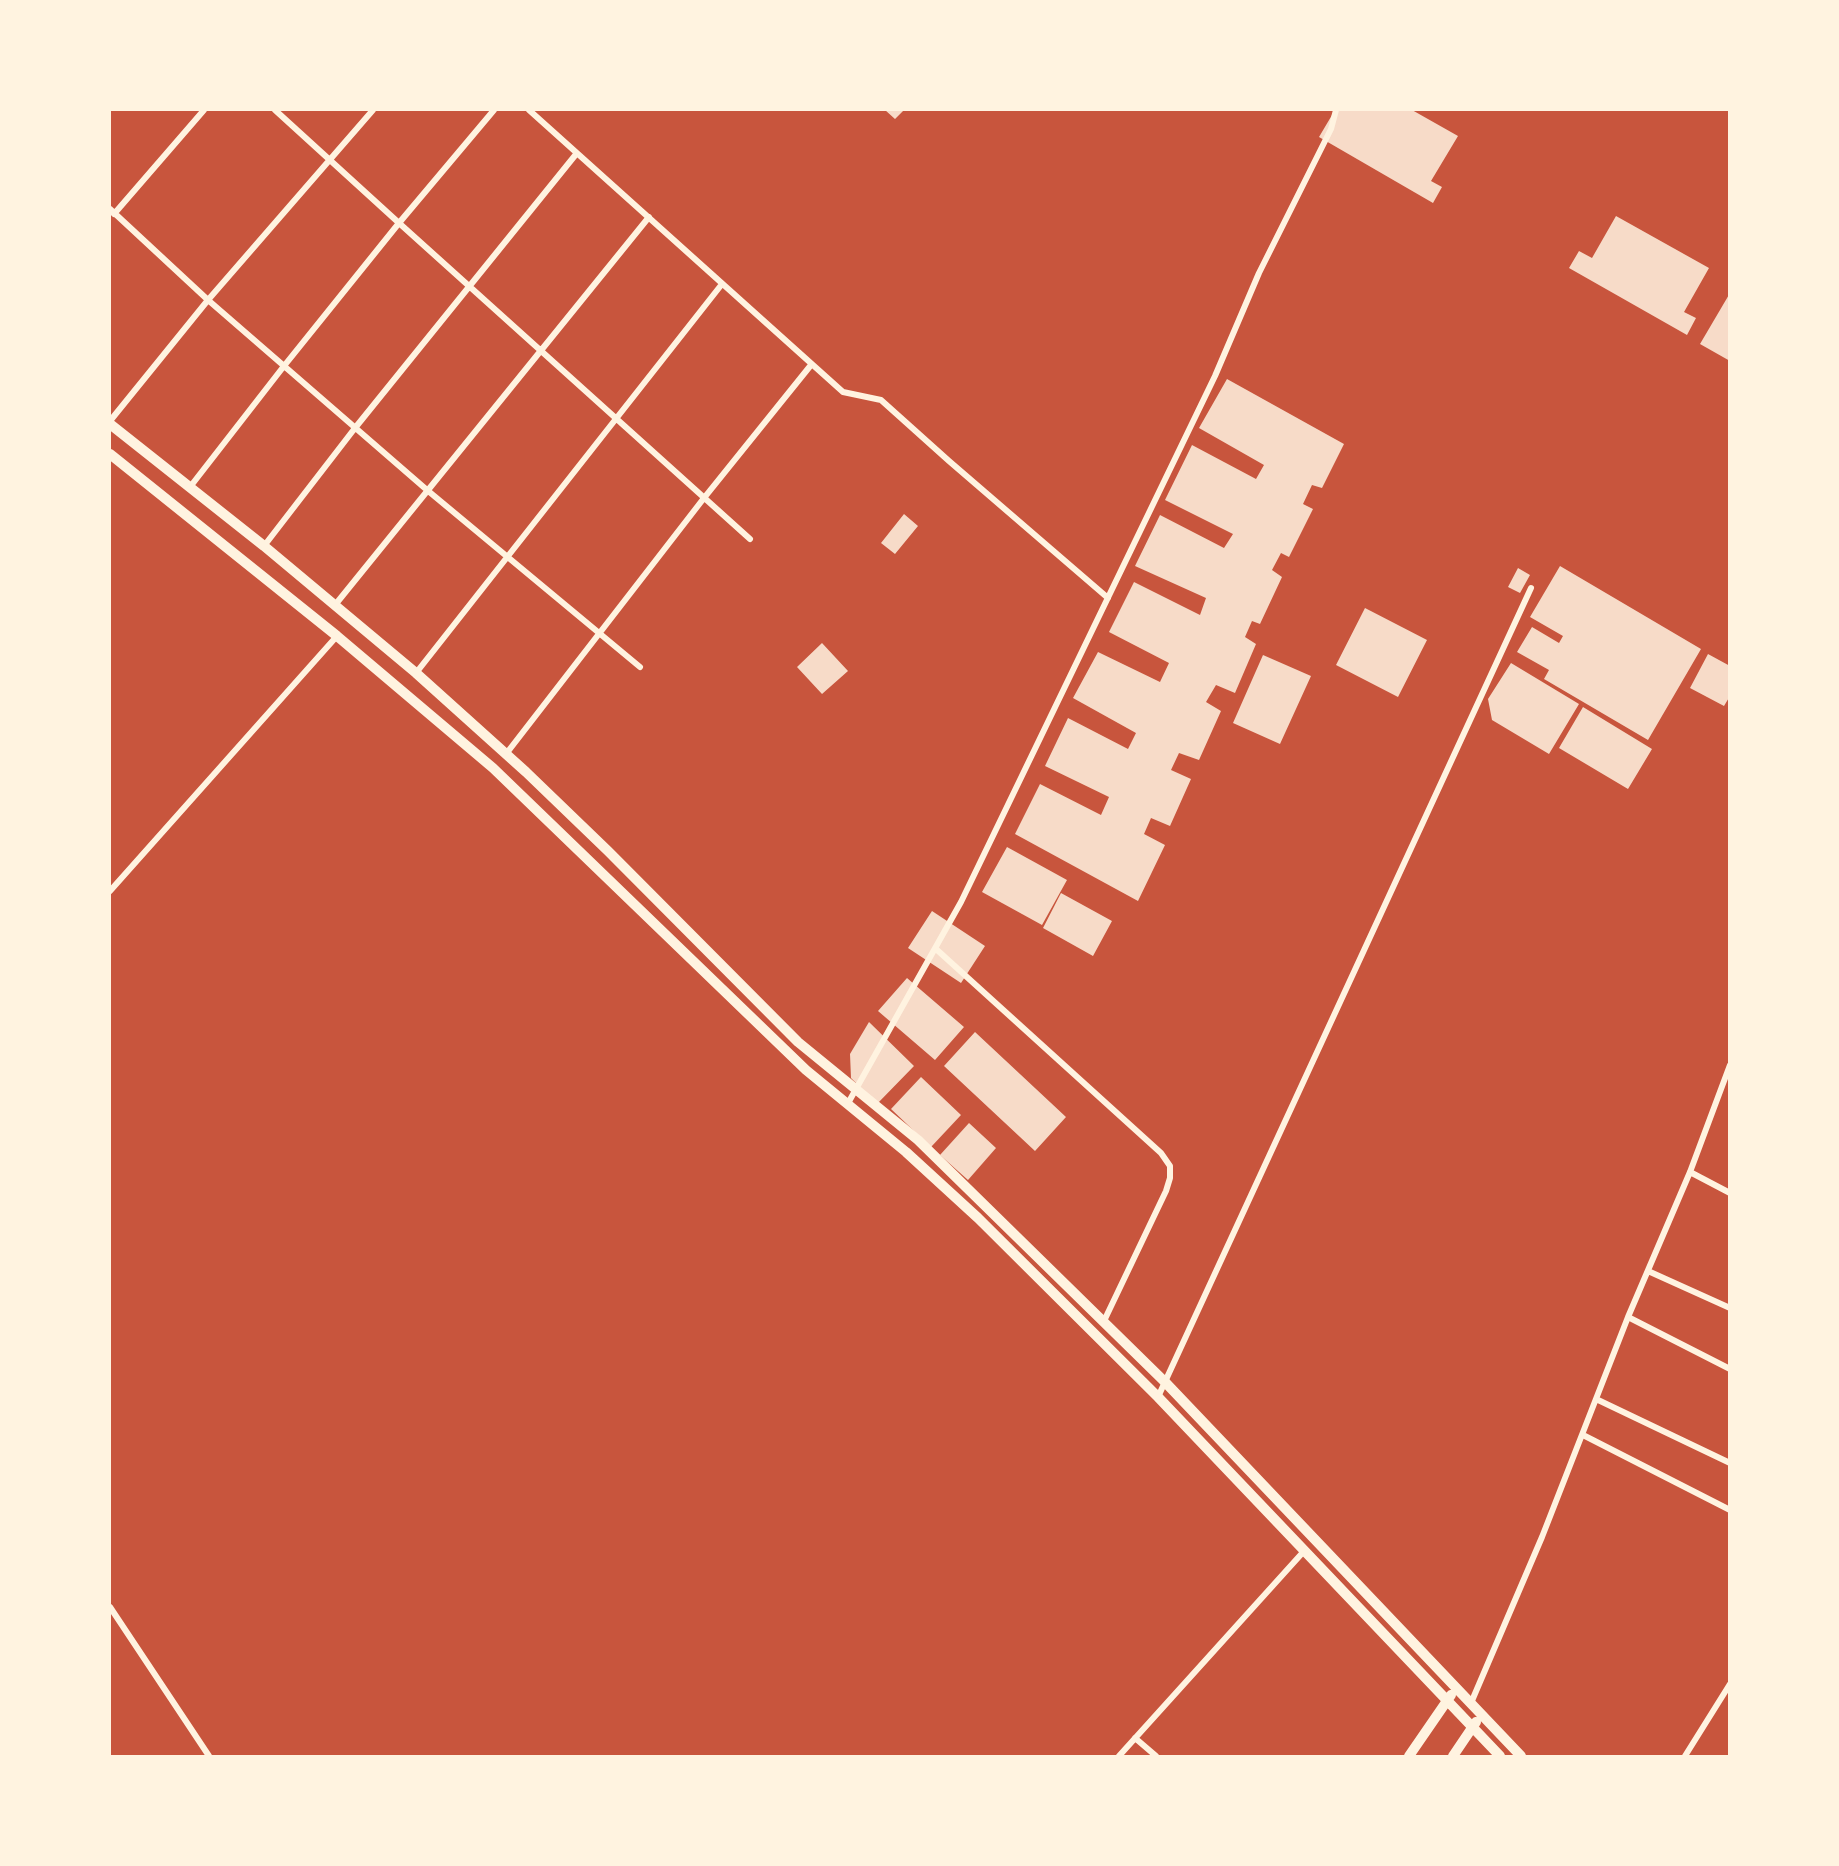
<!DOCTYPE html>
<html>
<head>
<meta charset="utf-8">
<style>
  body { margin:0 }
  #map { position:relative; width:1839px; height:1866px; overflow:hidden; background:#c8553d; font-family:"DM Sans",sans-serif }
  canvas { display:block }
  .frame { position:absolute; inset:0; border:111px solid #fff3e0; pointer-events:none }
</style>
</head>
<body>
<div id="map">
<canvas width="1839" height="1866"></canvas>
<div class="frame"></div>
</div>
<script>
const ctx = document.querySelector('canvas').getContext('2d');
ctx.lineJoin = 'round';
function paint(path, color) { ctx.fillStyle = color; ctx.fill(path, 'evenodd'); }
const toPath = rows => new Path2D(rows.map(r => 'M' + r).join(''));
function stroke(path, color, width, dash) { ctx.strokeStyle = color; ctx.lineWidth = width; ctx.lineCap = dash ? 'butt' : 'round'; ctx.setLineDash(dash || []); ctx.stroke(path); }
paint(toPath([
  [885,110,904,110,895,119],
  [1335,110,1412,110,1458,136,1431,181,1442,187,1433,203,1319,137],
  [1616,216,1709,268,1684,312,1696,318,1687,335,1569,268,1579,251,1592,258],
  [1730,293,1730,361,1700,344],
  [1227,379,1344,444,1322,488,1312,485,1303,504,1313,509,1289,557,1281,553,1272,570,1282,577,1260,624,1252,621,1245,637,1256,644,1235,693,1216,685,1206,702,1221,711,1199,760,1179,753,1171,770,1191,779,1170,826,1151,818,1144,834,1165,845,1138,901,1015,834,1040,784,1101,815,1109,797,1045,766,1068,718,1128,749,1136,733,1073,698,1098,652,1160,682,1169,663,1109,632,1134,582,1200,615,1206,598,1135,566,1160,515,1224,548,1233,534,1165,500,1192,445,1256,479,1264,465,1199,428],
  [904,514,918,526,895,554,881,543],
  [1560,566,1701,649,1648,740,1544,679,1549,670,1517,652,1532,627,1559,643,1563,636,1530,617],
  [1518,568,1530,575,1520,593,1508,587],
  [1365,608,1427,640,1398,697,1336,665],
  [822,643,848,671,822,694,797,667],
  [1708,654,1730,666,1730,696,1724,706,1690,688],
  [1263,655,1311,676,1280,744,1233,723],
  [1511,663,1579,704,1549,754,1492,720,1488,699],
  [1583,707,1652,749,1628,789,1559,748],
  [1007,847,1067,880,1042,925,982,892],
  [1061,893,1112,921,1093,956,1043,928],
  [932,911,985,946,961,983,908,948],
  [907,978,964,1027,935,1060,878,1011],
  [869,1022,914,1066,877,1104,851,1078,850,1054],
  [975,1032,1066,1117,1035,1151,944,1066],
  [921,1077,961,1115,931,1147,891,1109],
  [969,1123,996,1148,968,1180,940,1155]
]), '#f7dbc8');
stroke(toPath([
  [275,110,399,223,750,539],
  [529,110,843,392,881,400,949,461,1108,598],
  [110,209,208,300,427,490,640,667],
  [114,214,204,110],
  [110,421,208,300,373,110],
  [190,487,284,366,399,223,494,110],
  [264,546,355,428,577,153],
  [335,605,649,217],
  [416,673,722,284],
  [506,754,704,498,811,365],
  [110,891,337,636],
  [936,949,1161,1153,1170,1166,1170,1178,1166,1191,1104,1321],
  [847,1105,961,902,1215,376,1259,273,1331,129,1336,110],
  [1690,1172,1730,1193],
  [1648,1271,1730,1308],
  [1628,1317,1730,1369],
  [1158,1397,1531,588],
  [1596,1399,1730,1463],
  [1583,1435,1730,1510],
  [110,1607,209,1756],
  [1471,1703,1542,1537,1628,1317,1690,1172,1730,1065],
  [1135,1738,1156,1756],
  [1119,1756,1305,1550],
  [1685,1756,1730,1684]
]), '#fff3e0', 6);
stroke(toPath([
  [110,424,264,546,416,673,526,772,608,851,798,1042,918,1140,1165,1382,1521,1756],
  [110,454,337,636,493,768,806,1070,906,1152,978,1218,1158,1397,1500,1756],
  [1409,1756,1451,1695],
  [1453,1756,1476,1722]
]), '#fff3e0', 10);
</script>
</body>
</html>
